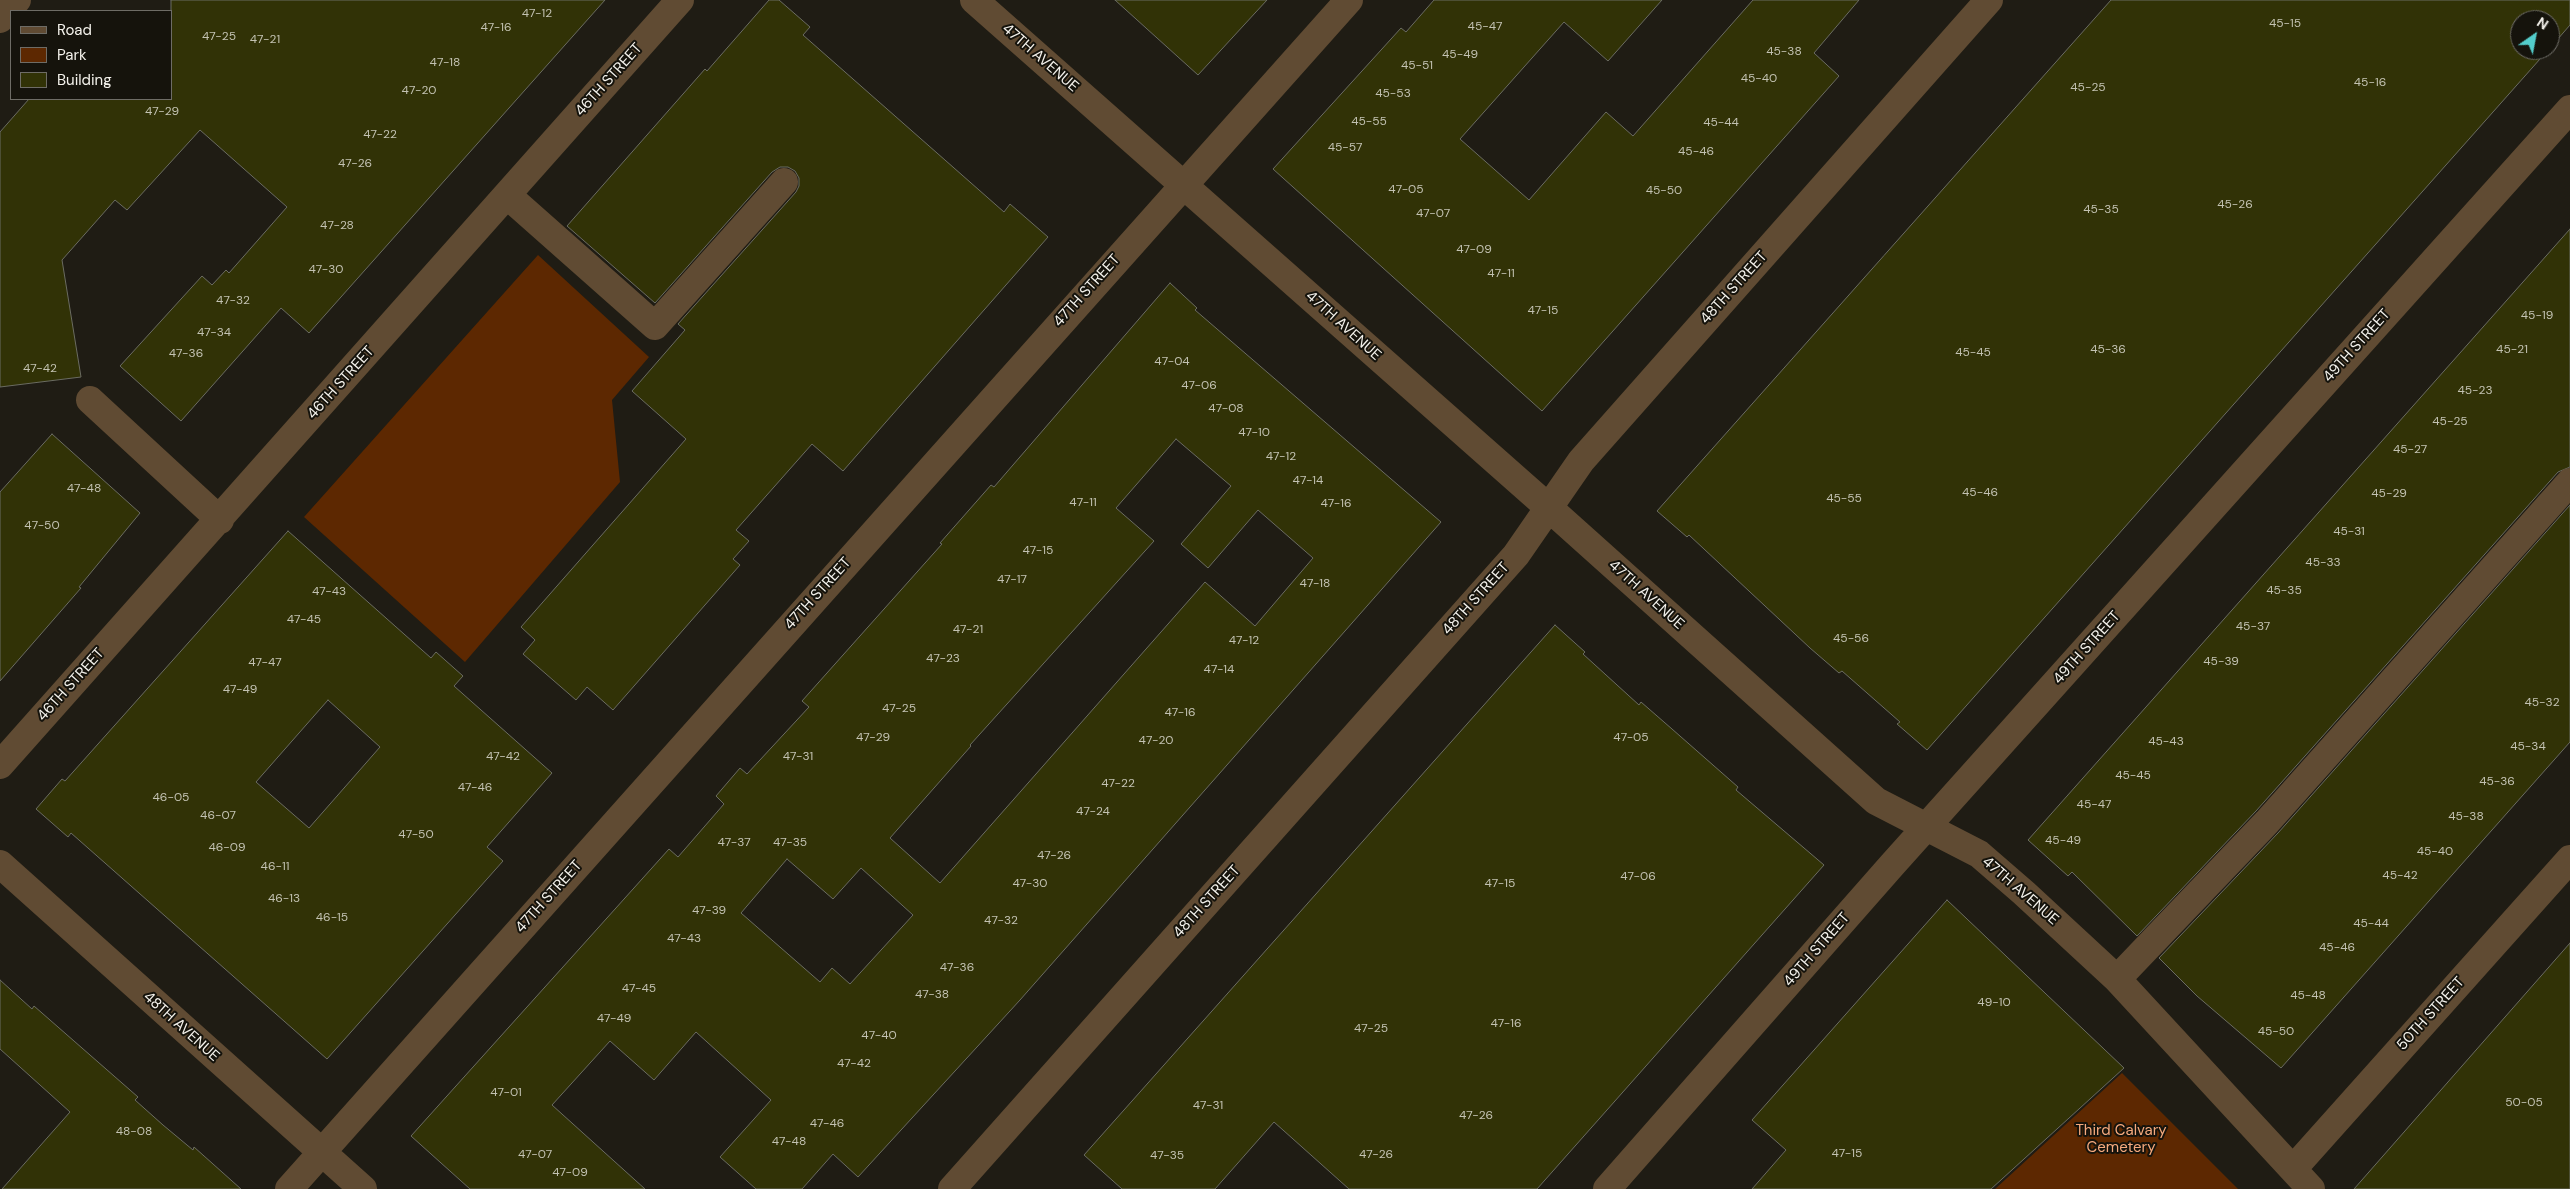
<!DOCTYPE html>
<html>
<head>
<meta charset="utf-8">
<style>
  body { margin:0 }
  #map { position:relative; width:2570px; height:1189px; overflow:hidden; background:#1f1c14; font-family:"DM Sans",sans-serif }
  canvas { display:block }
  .legend { position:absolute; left:10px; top:10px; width:162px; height:90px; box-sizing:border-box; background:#15130c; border:1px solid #6e6c66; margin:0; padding:6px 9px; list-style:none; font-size:15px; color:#f4f2ec }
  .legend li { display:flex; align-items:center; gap:10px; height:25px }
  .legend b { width:25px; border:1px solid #6e6c66 }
  .north { position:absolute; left:2510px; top:10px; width:50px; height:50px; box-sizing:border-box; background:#15130c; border:1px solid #6e6c66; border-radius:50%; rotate:33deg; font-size:14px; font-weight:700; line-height:20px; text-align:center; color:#f4f2ec }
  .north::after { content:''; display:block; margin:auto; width:18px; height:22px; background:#53cdcb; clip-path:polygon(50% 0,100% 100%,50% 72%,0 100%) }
</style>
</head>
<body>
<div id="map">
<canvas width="2570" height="1189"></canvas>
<ul class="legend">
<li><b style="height:6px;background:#604b33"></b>Road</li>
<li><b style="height:14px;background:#5d2801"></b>Park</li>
<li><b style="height:14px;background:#313206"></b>Building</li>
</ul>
<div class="north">N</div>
</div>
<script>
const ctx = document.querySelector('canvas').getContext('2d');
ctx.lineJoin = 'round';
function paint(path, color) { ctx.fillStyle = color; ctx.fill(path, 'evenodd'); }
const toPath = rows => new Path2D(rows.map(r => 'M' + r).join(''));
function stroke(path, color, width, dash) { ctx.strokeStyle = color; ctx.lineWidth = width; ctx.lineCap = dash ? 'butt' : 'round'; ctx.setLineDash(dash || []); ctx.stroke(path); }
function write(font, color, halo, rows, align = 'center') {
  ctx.font = font + ' "DM Sans",sans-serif'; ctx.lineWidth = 4; ctx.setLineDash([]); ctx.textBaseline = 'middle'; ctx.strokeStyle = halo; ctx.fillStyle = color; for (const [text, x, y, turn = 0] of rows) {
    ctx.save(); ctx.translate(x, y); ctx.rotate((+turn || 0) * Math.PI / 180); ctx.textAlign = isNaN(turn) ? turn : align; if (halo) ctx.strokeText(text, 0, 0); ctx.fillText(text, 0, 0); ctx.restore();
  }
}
paint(toPath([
  [538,255,649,357,612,400,620,482,465,662,304,517],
  [2122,1073,2238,1189,1995,1189]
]), '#5d2801');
const building = toPath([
  [171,0,605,0,309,333,281,308,181,421,120,366,202,276,212,285,226,270,229,273,287,207,200,130,127,210,115,200,62,260,81,377,0,387,0,132,29,99,171,99,171,0],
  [769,0,779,0,810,27,803,35,1004,212,1010,204,1048,237,843,471,812,444,736,530,749,541,733,559,740,565,613,710,587,687,576,700,523,654,535,640,521,627,686,439,632,391,685,330,678,324,796,192,799,186,799,178,795,171,788,167,780,167,772,172,655,303,567,226,705,69,707,71,769,0],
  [1115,0,1267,0,1198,75,1115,0],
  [1434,0,1662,0,1608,61,1564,22,1460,139,1529,200,1606,112,1633,136,1753,0,1859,0,1814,53,1839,76,1542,411,1273,169,1401,28,1406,32,1434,0],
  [2111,0,2570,0,2570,25,2550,48,2550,20,2520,20,2520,50,2548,50,1927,750,1897,724,1900,722,1842,671,1839,673,1810,648,1689,535,1687,537,1657,511,2111,0],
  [2570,229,2570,467,2558,472,2256,811,2137,936,2072,872,2068,876,2028,840,2570,229],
  [1170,283,1197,308,1195,310,1441,522,1020,1000,858,1177,833,1154,802,1189,756,1189,720,1157,771,1100,696,1032,654,1080,610,1041,552,1105,645,1189,470,1189,411,1136,669,849,678,857,724,804,716,796,740,768,747,774,809,707,802,701,942,544,940,543,991,485,994,487,1170,283],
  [1176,439,1231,486,1181,544,1208,568,1258,510,1313,558,1255,626,1205,582,940,883,890,838,971,746,970,745,1154,541,1116,508,1176,439],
  [787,859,833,899,861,868,913,915,850,984,832,968,820,982,741,913,787,859],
  [52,434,140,513,79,587,81,588,0,681,0,492,52,434],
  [2570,505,2570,742,2281,1068,2197,996,2159,958,2278,833,2570,505],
  [288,531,431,658,436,652,463,676,454,686,552,773,487,847,503,861,327,1059,71,833,68,837,36,809,62,779,65,781,288,531],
  [328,700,380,747,309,828,256,782,328,700],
  [1555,625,1585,652,1583,654,1639,705,1641,702,1672,729,1738,787,1736,790,1824,865,1537,1189,1349,1189,1274,1122,1215,1189,1122,1189,1084,1155,1555,625],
  [1947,900,2124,1068,1991,1189,1752,1189,1786,1150,1752,1120,1947,900],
  [2570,943,2570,1189,2354,1189,2570,943],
  [0,980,32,1009,34,1006,138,1097,135,1100,163,1125,193,1150,194,1147,241,1189,2,1189,70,1112,0,1049,0,980]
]);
paint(building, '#313206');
stroke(building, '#6b6c62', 1);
stroke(toPath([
  [974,0,1549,508,1876,801,1979,854,2024,893,2117,979,2311,1189],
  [0,19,17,0],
  [507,195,655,326,784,182],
  [90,400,220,520],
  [0,765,680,0],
  [0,864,363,1189],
  [2117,979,2267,822,2570,482],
  [2293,1169,2570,859],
  [289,1189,1349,0],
  [952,1189,1516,555,1581,461,1989,0],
  [1607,1189,1892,865,2570,109]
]), '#604b33', 28);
write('12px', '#c3c2b2', null, [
  ["47-12",537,14],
  ["45-15",2285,24],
  ["45-47",1485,27],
  ["47-16",496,28],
  ["47-25",219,37],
  ["47-21",265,40],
  ["45-38",1784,52],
  ["45-49",1460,55],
  ["47-18",445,63],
  ["45-51",1417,66],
  ["45-40",1759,79],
  ["45-16",2370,83],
  ["45-25",2088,88],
  ["47-20",419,91],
  ["45-53",1393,94],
  ["47-29",162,112],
  ["45-55",1369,122],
  ["45-44",1721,123],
  ["47-22",380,135],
  ["45-57",1345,148],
  ["45-46",1696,152],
  ["47-26",355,164],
  ["47-05",1406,190],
  ["45-50",1664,191],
  ["45-26",2235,205],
  ["45-35",2101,210],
  ["47-07",1433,214],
  ["47-28",337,226],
  ["47-09",1474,250],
  ["47-30",326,270],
  ["47-11",1501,274],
  ["47-32",233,301],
  ["47-15",1543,311],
  ["45-19",2537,316],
  ["47-34",214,333],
  ["45-36",2108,350],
  ["45-21",2512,350],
  ["45-45",1973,353],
  ["47-36",186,354],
  ["47-04",1172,362],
  ["47-42",40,369],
  ["47-06",1199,386],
  ["45-23",2475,391],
  ["47-08",1226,409],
  ["45-25",2450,422],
  ["47-10",1254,433],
  ["45-27",2410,450],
  ["47-12",1281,457],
  ["47-14",1308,481],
  ["47-48",84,489],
  ["45-46",1980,493],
  ["45-29",2389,494],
  ["45-55",1844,499],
  ["47-11",1083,503],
  ["47-16",1336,504],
  ["47-50",42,526],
  ["45-31",2349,532],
  ["47-15",1038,551],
  ["45-33",2323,563],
  ["47-17",1012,580],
  ["47-18",1315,584],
  ["45-35",2284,591],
  ["47-43",329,592],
  ["47-45",304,620],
  ["45-37",2253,627],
  ["47-21",968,630],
  ["45-56",1851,639],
  ["47-12",1244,641],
  ["47-23",943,659],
  ["45-39",2221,662],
  ["47-47",265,663],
  ["47-14",1219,670],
  ["47-49",240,690],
  ["45-32",2542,703],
  ["47-25",899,709],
  ["47-16",1180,713],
  ["47-29",873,738],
  ["47-05",1631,738],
  ["47-20",1156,741],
  ["45-43",2166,742],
  ["45-34",2528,747],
  ["47-42",503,757],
  ["47-31",798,757],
  ["45-45",2133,776],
  ["45-36",2497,782],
  ["47-22",1118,784],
  ["47-46",475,788],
  ["46-05",171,798],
  ["45-47",2094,805],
  ["47-24",1093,812],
  ["46-07",218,816],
  ["45-38",2466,817],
  ["47-50",416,835],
  ["45-49",2063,841],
  ["47-37",734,843],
  ["47-35",790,843],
  ["46-09",227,848],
  ["45-40",2435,852],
  ["47-26",1054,856],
  ["46-11",275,867],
  ["45-42",2400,876],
  ["47-06",1638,877],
  ["47-30",1030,884],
  ["47-15",1500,884],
  ["46-13",284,899],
  ["47-39",709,911],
  ["46-15",332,918],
  ["47-32",1001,921],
  ["45-44",2371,924],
  ["47-43",684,939],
  ["45-46",2337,948],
  ["47-36",957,968],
  ["47-45",639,989],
  ["47-38",932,995],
  ["45-48",2308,996],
  ["49-10",1994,1003],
  ["47-49",614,1019],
  ["47-16",1506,1024],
  ["47-25",1371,1029],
  ["45-50",2276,1032],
  ["47-40",879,1036],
  ["47-42",854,1064],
  ["47-01",506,1093],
  ["50-05",2524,1103],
  ["47-31",1208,1106],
  ["47-26",1476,1116],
  ["47-46",827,1124],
  ["48-08",134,1132],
  ["47-48",789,1142],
  ["47-15",1847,1154],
  ["47-07",535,1155],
  ["47-26",1376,1155],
  ["47-35",1167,1156],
  ["47-09",570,1173]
]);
write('15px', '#f4f2ec', '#15130c', [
  ["47TH AVENUE",1040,58,41],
  ["46TH STREET",609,80,-48],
  ["48TH STREET",1734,288,-48],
  ["47TH STREET",1087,291,-48],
  ["47TH AVENUE",1343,326,42],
  ["49TH STREET",2357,346,-48],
  ["46TH STREET",341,383,-48],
  ["47TH STREET",818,594,-48],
  ["47TH AVENUE",1646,595,42],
  ["48TH STREET",1476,599,-48],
  ["49TH STREET",2087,648,-48],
  ["46TH STREET",71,685,-48],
  ["47TH AVENUE",2020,891,41],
  ["47TH STREET",549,897,-48],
  ["48TH STREET",1207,902,-48],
  ["49TH STREET",1817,950,-49],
  ["50TH STREET",2431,1014,-48],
  ["48TH AVENUE",181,1027,42]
]);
write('15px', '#f6aa7e', '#15130c', [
  ["Third Calvary",2121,1131],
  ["Cemetery",2121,1148]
]);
</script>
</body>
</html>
